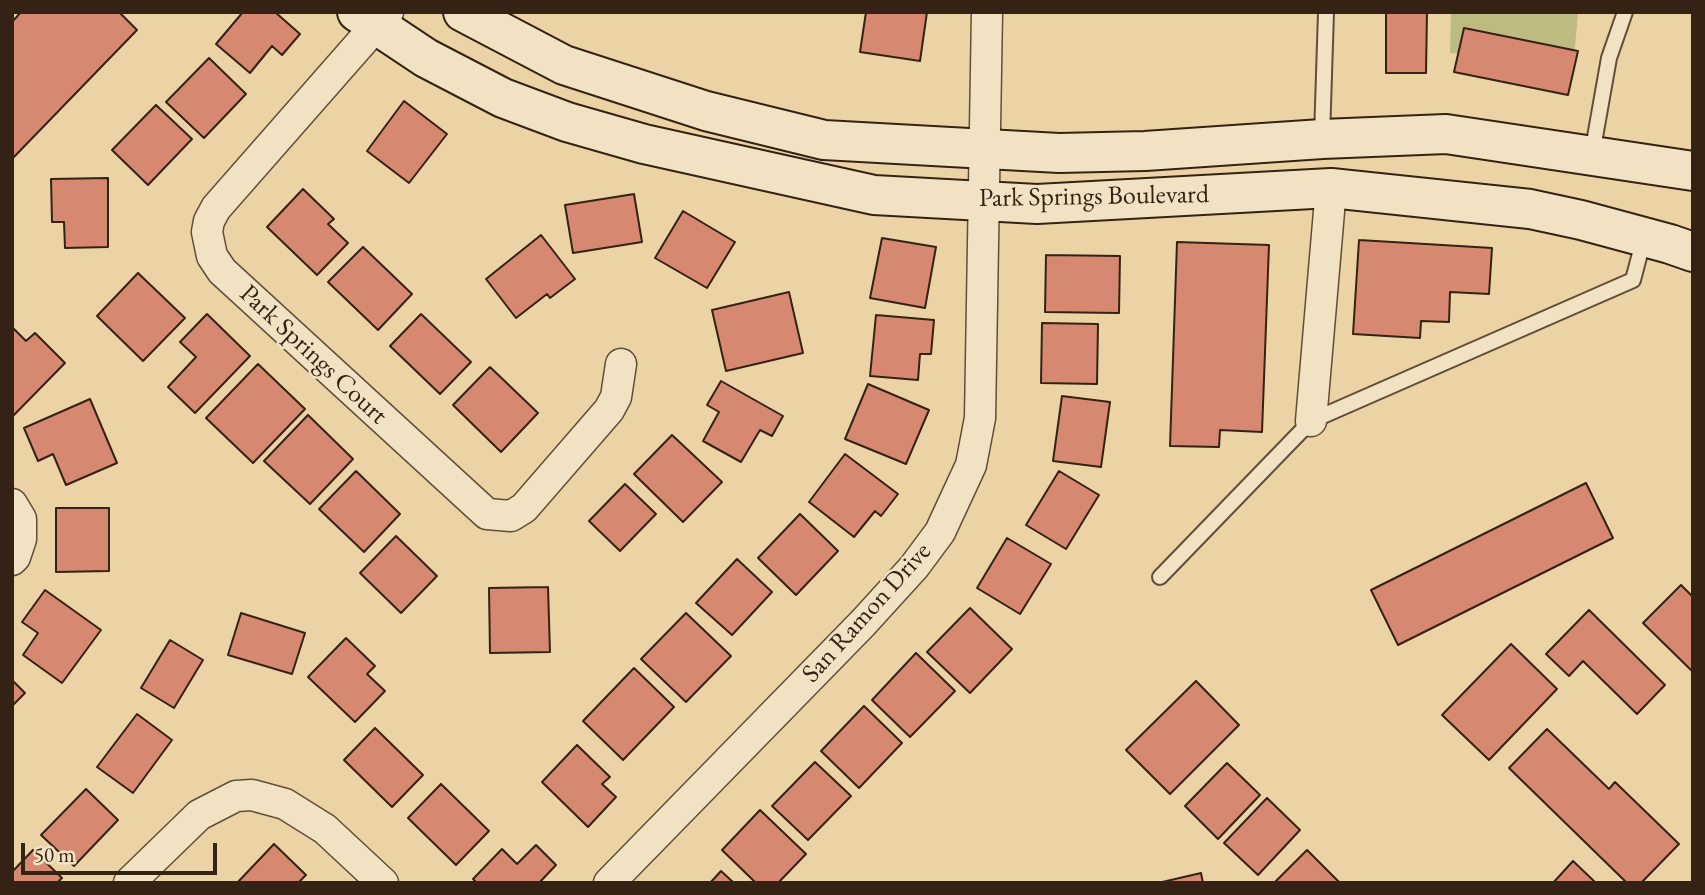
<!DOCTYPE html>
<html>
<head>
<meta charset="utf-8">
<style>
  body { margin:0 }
  #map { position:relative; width:1705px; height:895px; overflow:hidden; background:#ebd3a5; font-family:"EB Garamond",serif }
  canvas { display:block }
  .frame { position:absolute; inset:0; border:14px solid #342214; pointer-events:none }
  .scale { position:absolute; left:21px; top:843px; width:196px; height:32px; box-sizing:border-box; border:4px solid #342214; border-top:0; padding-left:9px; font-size:21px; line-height:24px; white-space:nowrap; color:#342214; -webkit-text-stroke:5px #f2e2c4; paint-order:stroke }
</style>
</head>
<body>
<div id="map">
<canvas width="1705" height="895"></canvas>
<div class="frame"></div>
<div class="scale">50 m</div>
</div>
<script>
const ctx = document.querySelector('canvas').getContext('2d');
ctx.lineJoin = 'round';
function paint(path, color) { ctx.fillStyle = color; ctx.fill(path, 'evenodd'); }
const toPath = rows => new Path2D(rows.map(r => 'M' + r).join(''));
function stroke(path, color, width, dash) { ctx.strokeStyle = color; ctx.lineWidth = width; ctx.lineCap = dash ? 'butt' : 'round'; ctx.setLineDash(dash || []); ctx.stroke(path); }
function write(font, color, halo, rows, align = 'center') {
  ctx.font = font + ' "EB Garamond",serif'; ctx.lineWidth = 5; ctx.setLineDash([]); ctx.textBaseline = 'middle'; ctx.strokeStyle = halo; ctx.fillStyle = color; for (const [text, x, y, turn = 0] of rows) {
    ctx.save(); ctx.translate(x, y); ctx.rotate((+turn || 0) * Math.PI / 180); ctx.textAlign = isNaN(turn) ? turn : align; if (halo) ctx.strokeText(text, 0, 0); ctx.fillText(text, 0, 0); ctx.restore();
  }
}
paint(toPath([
  [1451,12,1578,12,1574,58,1450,53]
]), '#bdbb82');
const building = toPath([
  [21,12,119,12,137,30,12,159,12,22,21,12],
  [243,12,275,12,300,34,282,55,272,46,250,73,216,44,243,12],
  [866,12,927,12,920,61,860,52,866,12],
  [1386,12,1427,12,1426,73,1386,73,1386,12],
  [1464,28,1578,51,1568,95,1454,72,1464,28],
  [209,58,246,94,204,138,166,102,209,58],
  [404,101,447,134,409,183,367,151,404,101],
  [156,105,192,139,148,185,112,150,156,105],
  [108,178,108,247,65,248,64,222,52,222,51,179,108,178],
  [303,189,334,219,328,224,348,243,317,275,267,227,303,189],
  [634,194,642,242,573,253,565,205,634,194],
  [683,211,735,242,707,288,655,258,683,211],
  [541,235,575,279,550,298,547,294,516,318,486,279,541,235],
  [882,238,936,247,925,308,870,298,882,238],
  [1359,240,1492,248,1489,294,1450,292,1449,322,1421,321,1420,338,1353,334,1359,240],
  [1177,242,1269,245,1262,432,1220,430,1219,447,1170,446,1177,242],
  [363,247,412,294,378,330,328,282,363,247],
  [1046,255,1120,256,1119,313,1045,312,1046,255],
  [138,273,185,318,143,361,97,316,138,273],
  [789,292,803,353,726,371,712,310,789,292],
  [207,314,250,356,195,413,168,387,196,357,180,342,207,314],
  [421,314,471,362,440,394,390,346,421,314],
  [876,315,934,320,931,354,920,354,918,380,870,376,876,315],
  [1042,323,1098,324,1097,384,1041,383,1042,323],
  [12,327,26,341,35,333,65,363,12,417,12,327],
  [258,364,305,409,253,463,206,418,258,364],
  [490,367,538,413,501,452,453,405,490,367],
  [721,381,783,416,772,436,760,430,741,462,703,441,719,412,707,405,721,381],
  [868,384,929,410,906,464,845,439,868,384],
  [1062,396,1110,402,1101,467,1053,461,1062,396],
  [90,399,117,463,66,485,53,454,38,461,24,428,90,399],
  [308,415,353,459,310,504,264,461,308,415],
  [672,435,722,482,683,522,634,474,672,435],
  [845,454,898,494,881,516,875,511,854,537,809,502,845,454],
  [356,471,400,514,364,552,319,509,356,471],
  [1059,471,1099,495,1066,549,1026,525,1059,471],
  [1586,483,1613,538,1398,645,1371,590,1586,483],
  [625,484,656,514,620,551,589,521,625,484],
  [56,508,109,508,109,571,56,572,56,508],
  [800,514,838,551,796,595,758,558,800,514],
  [396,536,437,576,401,613,360,573,396,536],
  [1007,538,1051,564,1020,614,977,588,1007,538],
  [737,559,772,592,732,635,696,603,737,559],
  [1681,585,1693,597,1693,672,1643,623,1681,585],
  [548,587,550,652,490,653,489,588,548,587],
  [45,590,101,630,62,683,23,655,38,633,22,622,45,590],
  [970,608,1012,649,970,693,927,652,970,608],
  [1589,610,1665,685,1637,714,1583,661,1569,676,1546,654,1589,610],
  [241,613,305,633,292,674,228,655,241,613],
  [686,613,731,656,686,702,641,659,686,613],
  [346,638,375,666,367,674,385,691,355,722,308,677,346,638],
  [170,640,203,660,174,708,141,688,170,640],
  [1511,644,1557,689,1489,760,1442,715,1511,644],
  [916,653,955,691,910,737,872,700,916,653],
  [634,668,674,707,623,760,583,721,634,668],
  [12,680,25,693,12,706,12,680],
  [1196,681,1239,725,1170,794,1126,750,1196,681],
  [864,706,902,743,859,788,821,751,864,706],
  [137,714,172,740,133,793,97,767,137,714],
  [375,728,423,775,392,807,344,760,375,728],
  [1547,729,1609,789,1615,782,1679,844,1641,883,1627,883,1509,768,1547,729],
  [577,745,610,777,602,784,616,797,588,827,542,782,577,745],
  [815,762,851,796,808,840,772,806,815,762],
  [1227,763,1260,795,1218,839,1185,806,1227,763],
  [441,784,489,831,456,865,408,818,441,784],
  [86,789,118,820,74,866,41,835,86,789],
  [1267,798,1300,830,1258,875,1224,843,1267,798],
  [760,810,806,854,778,883,756,883,722,850,760,810],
  [274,844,306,875,298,883,237,883,274,844],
  [536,845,556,865,539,883,477,883,473,879,502,849,517,864,536,845],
  [33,850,62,878,57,883,12,883,12,872,33,850],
  [1307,850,1340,883,1274,883,1307,850],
  [1573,861,1596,883,1553,883,1573,861],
  [721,871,734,883,710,883,721,871],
  [1201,873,1203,883,1158,883,1201,873]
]);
paint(building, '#d78871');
stroke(building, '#342214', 2);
const service = toPath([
  [1322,137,1326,12],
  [1592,154,1609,58,1625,12],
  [1160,577,1311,421,1633,280,1644,238]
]);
const minor = toPath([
  [388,12,216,208,209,221,207,232,212,256,222,271,487,514,511,516,524,508,609,410,616,397,621,364],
  [1311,421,1331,188],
  [12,504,21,519,21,539,15,557,12,560],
  [129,883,199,815,236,796,252,795,285,804,325,829,383,883],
  [609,883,863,623,914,567,940,532,971,465,980,418,987,12]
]);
const secondary = toPath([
  [357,12,426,58,503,98,567,122,644,144,874,195,1037,204,1331,188,1530,209,1581,220,1670,244,1693,252],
  [463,12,564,65,706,111,824,140,1059,153,1145,151,1322,139,1446,134,1693,171]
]);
stroke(service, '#624e38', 18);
stroke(minor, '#624e38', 33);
stroke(secondary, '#342214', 42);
stroke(service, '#f2e2c4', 14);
stroke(minor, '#f2e2c4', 30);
stroke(secondary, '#f2e2c4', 38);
write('26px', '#342214', '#f2e2c4', [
  ["Park Springs Boulevard",1094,197,-1],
  ["Park Springs Court",313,355,43],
  ["San Ramon Drive",867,613,-48]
]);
</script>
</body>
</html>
